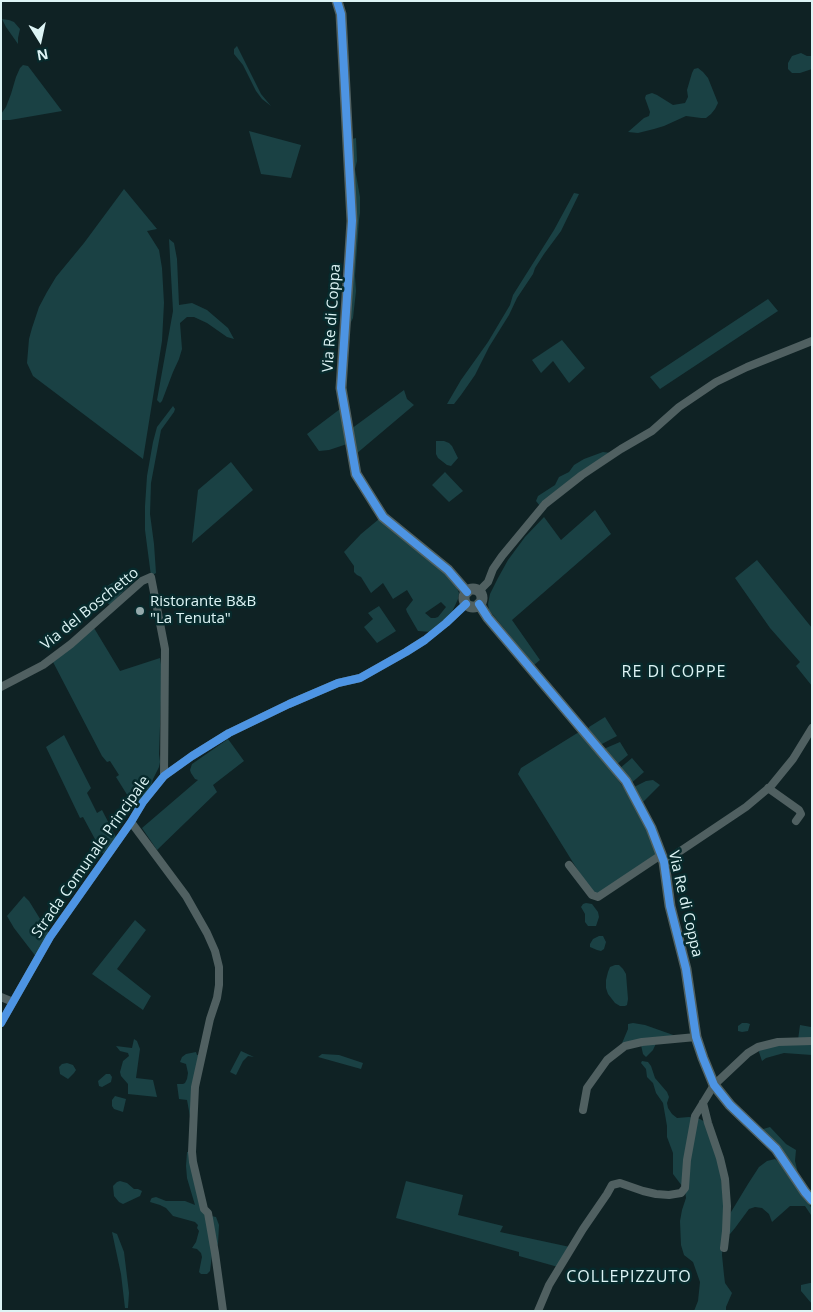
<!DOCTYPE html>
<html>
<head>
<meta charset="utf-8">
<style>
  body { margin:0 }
  #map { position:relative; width:813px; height:1312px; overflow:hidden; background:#0f2224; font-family:"Open Sans",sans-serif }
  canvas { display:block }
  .frame { position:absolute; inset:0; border:2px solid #ddf4f5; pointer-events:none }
  .north { position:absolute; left:15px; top:15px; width:50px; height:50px; -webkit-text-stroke:4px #072a2c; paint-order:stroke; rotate:170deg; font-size:14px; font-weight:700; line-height:20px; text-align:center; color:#ddf4f5 }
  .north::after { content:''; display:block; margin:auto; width:18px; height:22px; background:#ddf4f5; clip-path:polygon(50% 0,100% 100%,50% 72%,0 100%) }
</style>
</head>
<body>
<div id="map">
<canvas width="813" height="1312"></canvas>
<div class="frame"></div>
<div class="north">N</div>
</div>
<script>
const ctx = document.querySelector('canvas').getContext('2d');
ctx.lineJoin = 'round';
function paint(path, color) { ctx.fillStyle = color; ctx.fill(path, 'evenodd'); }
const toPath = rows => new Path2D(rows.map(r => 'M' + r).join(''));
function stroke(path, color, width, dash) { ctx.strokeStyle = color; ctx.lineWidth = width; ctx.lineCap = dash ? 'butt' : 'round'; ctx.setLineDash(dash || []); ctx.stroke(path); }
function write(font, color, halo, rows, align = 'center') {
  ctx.font = font + ' "Open Sans",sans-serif'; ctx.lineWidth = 5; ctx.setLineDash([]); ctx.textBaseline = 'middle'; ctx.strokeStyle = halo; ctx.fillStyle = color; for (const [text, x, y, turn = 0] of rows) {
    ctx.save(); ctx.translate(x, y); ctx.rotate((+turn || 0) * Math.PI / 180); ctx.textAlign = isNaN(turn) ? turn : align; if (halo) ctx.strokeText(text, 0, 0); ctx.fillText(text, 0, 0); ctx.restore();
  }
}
paint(toPath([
  [2,19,9,20,14,22,20,29,18,38,18,44,6,27],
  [237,46,261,94,271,106,262,99,256,91,243,65,234,54,234,49],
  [801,53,807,56,812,56,812,69,800,73,792,73,788,69,788,63,792,56],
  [23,65,28,66,62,111,10,120,1,120,1,114,6,107,11,94,16,77,20,68],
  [698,68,703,72,708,78,718,103,715,109,711,114,706,118,701,118,686,116,664,126,654,129,638,133,628,132,644,118,649,116,650,112,645,98,646,95,652,93,657,95,673,105,685,103,688,97,687,90,692,73,694,69],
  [249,131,301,145,291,178,261,174],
  [356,138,357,161,355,169,360,197,360,213,359,220,355,276,356,291,353,318,350,324,352,139],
  [124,189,157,229,147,231,159,250,162,268,164,303,162,341,143,459,33,376,27,363,29,339,32,328,39,307,47,292,56,277,84,243],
  [574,193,579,194,561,231,544,254,535,268,533,274,517,298,509,315,489,347,475,375,461,395,454,404,447,404,461,380,488,342,510,305,513,295,554,230],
  [169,239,174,243,177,259,179,305,192,303,207,310,228,328,234,339,227,337,207,323,194,317,187,317,180,323,182,349,179,359,173,372,162,401,160,403,157,400,173,311],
  [768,299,778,311,660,389,650,377],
  [562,340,585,368,569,383,553,361,541,373,532,360],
  [404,390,407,399,414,405,356,454,351,429],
  [173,406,175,409,174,412,161,430,151,483,150,514,154,544,156,573,151,576,145,530,145,506,147,476,153,442,157,427],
  [340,409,347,444,329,450,319,451,307,434],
  [436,441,444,441,449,443,452,446,458,458,451,466,447,465,438,458,436,454],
  [603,452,611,453,540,506,536,501,538,496,555,485,559,477,569,472,574,465,584,459],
  [231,462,253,490,192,543,198,490],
  [445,472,463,491,449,502,432,485],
  [595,510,611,534,512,620,540,660,534,665,489,610,488,604,490,594,498,578,508,560,525,537,544,517,561,540],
  [379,519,436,564,456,586,459,593,458,599,452,612,431,632,418,631,407,612,406,609,413,600,407,590,393,599,383,583,371,593,361,577,357,575,354,572,354,566,344,552,361,534],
  [441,602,446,607,438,617,435,618,431,618,425,613],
  [757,560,812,628,812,686,796,666,800,662,770,628,735,578],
  [117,581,122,582,128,587,110,605,99,595,104,588,112,583],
  [379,606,396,631,377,643,364,627,373,619,368,613],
  [94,628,120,671,160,658,162,671,159,754,160,762,159,767,153,779,151,786,136,809,116,777,119,775,110,761,107,762,102,756,53,662],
  [605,717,617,736,600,745,588,730,589,727],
  [579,732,596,750,629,795,659,854,598,895,592,893,518,774,521,768],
  [64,735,91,788,87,793,97,813,102,810,116,837,103,854,83,817,80,818,46,747],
  [228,739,244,761,213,785,217,792,157,850,142,828,198,780,195,779,191,773,190,770,192,764],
  [620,742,628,755,616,765,605,751,606,748],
  [632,758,644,772,629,785,619,769],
  [653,780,660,785,640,805,634,787,646,781],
  [24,896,29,901,50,935,37,958,14,928,7,916],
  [586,903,592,904,598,912,599,917,596,926,588,926,585,922,585,914,581,907,583,904],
  [135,920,146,930,117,969,151,996,143,1010,92,974],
  [599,936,603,936,606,942,604,949,601,951,597,950,590,947,590,944,593,939],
  [615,965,619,965,623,969,626,974,628,999,627,1005,625,1006,620,1006,615,1003,608,994,606,988,606,980,608,972,610,967],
  [633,1023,645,1025,676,1036,658,1039,653,1050,646,1057,643,1054,641,1045,620,1048,628,1029,628,1024],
  [747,1023,750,1024,748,1031,742,1032,738,1031,738,1026,742,1023],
  [800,1025,811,1027,812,1025,812,1041,798,1040],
  [134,1039,137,1041,140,1049,136,1078,153,1080,157,1097,128,1094,128,1084,121,1076,120,1072,123,1061,129,1056,128,1053,120,1051,116,1046,132,1048],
  [797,1043,812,1045,812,1055,784,1053,766,1058,762,1061,759,1052,759,1050,767,1046],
  [241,1051,254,1057,248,1056,243,1061,236,1075,230,1072],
  [196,1052,197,1055,200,1055,191,1122,187,1100,179,1099,177,1084,183,1084,185,1083,187,1079,188,1073,186,1064,180,1062,182,1057,186,1054],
  [322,1054,339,1055,363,1063,361,1069,318,1057],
  [642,1061,648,1062,651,1066,655,1078,667,1092,669,1097,667,1103,668,1108,672,1114,677,1118,689,1117,700,1119,705,1122,715,1149,721,1177,724,1206,722,1255,724,1275,725,1283,732,1293,726,1307,726,1311,694,1311,698,1301,700,1282,693,1262,684,1255,681,1245,680,1221,682,1210,686,1198,685,1190,673,1174,673,1153,667,1137,667,1126,663,1103,656,1093,653,1083,647,1077,646,1069,641,1063],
  [67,1063,73,1065,76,1070,74,1073,68,1079,60,1074,59,1067,62,1064],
  [106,1074,110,1074,112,1077,111,1082,102,1087,99,1086,98,1081],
  [115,1096,126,1099,123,1112,114,1109,112,1106,112,1100],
  [770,1127,786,1144,796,1150,795,1161,798,1173,760,1130],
  [187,1152,190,1152,204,1209,211,1216,216,1217,219,1225,218,1244,212,1255,210,1271,207,1274,201,1274,199,1272,202,1257,201,1253,197,1249,192,1248,196,1242,199,1231,197,1228,198,1225,195,1222,173,1216,166,1208,160,1205,150,1202,151,1199,152,1198,156,1197,166,1201,185,1201,195,1205,187,1178,186,1166],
  [775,1159,780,1163,801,1191,812,1209,811,1215,805,1206,790,1206,772,1222,769,1214,762,1208,755,1207,749,1209,735,1228,730,1234,727,1234,728,1217,748,1184,759,1167,767,1161],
  [120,1181,127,1183,134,1189,138,1189,142,1191,140,1196,123,1204,119,1202,114,1196,113,1186,117,1182],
  [406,1181,463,1195,458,1215,503,1226,500,1232,570,1247,558,1267,519,1256,519,1252,396,1218],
  [112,1232,117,1234,124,1252,129,1293,128,1308,125,1308,121,1274],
  [810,1283,812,1283,812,1304,801,1291,801,1285]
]), '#1a4144');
stroke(toPath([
  [479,591,488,582,493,569,502,556,545,504,582,475,621,449,652,431,679,407,716,382,747,367,812,341],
  [1,687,43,665,71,644,142,581,151,577,165,649,164,776],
  [768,788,799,810,801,814,796,821],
  [131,822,186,896,207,933,215,951,219,967,219,985,217,998,210,1019,195,1087,192,1152,193,1162,204,1209,208,1213,215,1253,223,1311],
  [664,862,746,807,771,786,793,759,812,728],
  [569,865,592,895,598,897,661,855],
  [1,997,13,1002],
  [1,1023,50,937,131,822,143,802,164,776,192,756,229,733,289,704,338,683,360,678,406,652,425,640,446,623,466,604],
  [703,1103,708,1123,720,1158,725,1179,727,1206,726,1231,724,1248],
  [583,1110,587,1088,607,1060,625,1046,642,1042,696,1037],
  [538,1311,549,1285,583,1229,607,1194,612,1185,620,1183,643,1191,656,1194,669,1195,681,1193,685,1188,687,1160,695,1116,714,1085,748,1053,758,1047,778,1042,812,1041]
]), '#506061', 8);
stroke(toPath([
  [337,1,341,14,352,221,341,388,356,474,383,517,448,570,467,592],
  '464 598a9 9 0 1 1 18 0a9 9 0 1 1-18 0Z',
  [479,604,488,618,626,781,651,828,664,862,670,906,686,969,696,1037,703,1058,714,1085,730,1105,776,1149,805,1192,812,1200]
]), '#506061', 11);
stroke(toPath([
  [337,1,341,14,352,221,341,388,356,474,383,517,448,570,467,592],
  [479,604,488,618,626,781,651,828,664,862,670,906,686,969,696,1037,703,1058,714,1085,730,1105,776,1149,805,1192,812,1200],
  [1,1023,50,937,131,822,143,802,164,776,192,756,229,733,289,704,338,683,360,678,406,652,425,640,446,623,466,604]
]), '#4d94e3', 8);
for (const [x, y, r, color] of [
  [140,611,5,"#95aaac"]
]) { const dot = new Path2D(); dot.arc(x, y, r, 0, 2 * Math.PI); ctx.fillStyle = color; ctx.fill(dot); stroke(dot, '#072a2c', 2); }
write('15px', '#ddf4f5', '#072a2c', [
  ["Via Re di Coppa",332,318,-86],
  ["Via del Boschetto",90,609,-39],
  ["Strada Comunale Principale",91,857,-55],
  ["Via Re di Coppa",685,904,77]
]);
write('15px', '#ddf4f5', '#072a2c', [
  ["Ristorante B&B",150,602],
  ["\"La Tenuta\"",150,619]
], 'left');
ctx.letterSpacing = '1px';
write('16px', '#ddf4f5', '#072a2c', [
  ["RE DI COPPE",674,672],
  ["COLLEPIZZUTO",629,1277]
]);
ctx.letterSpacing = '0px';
</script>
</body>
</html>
